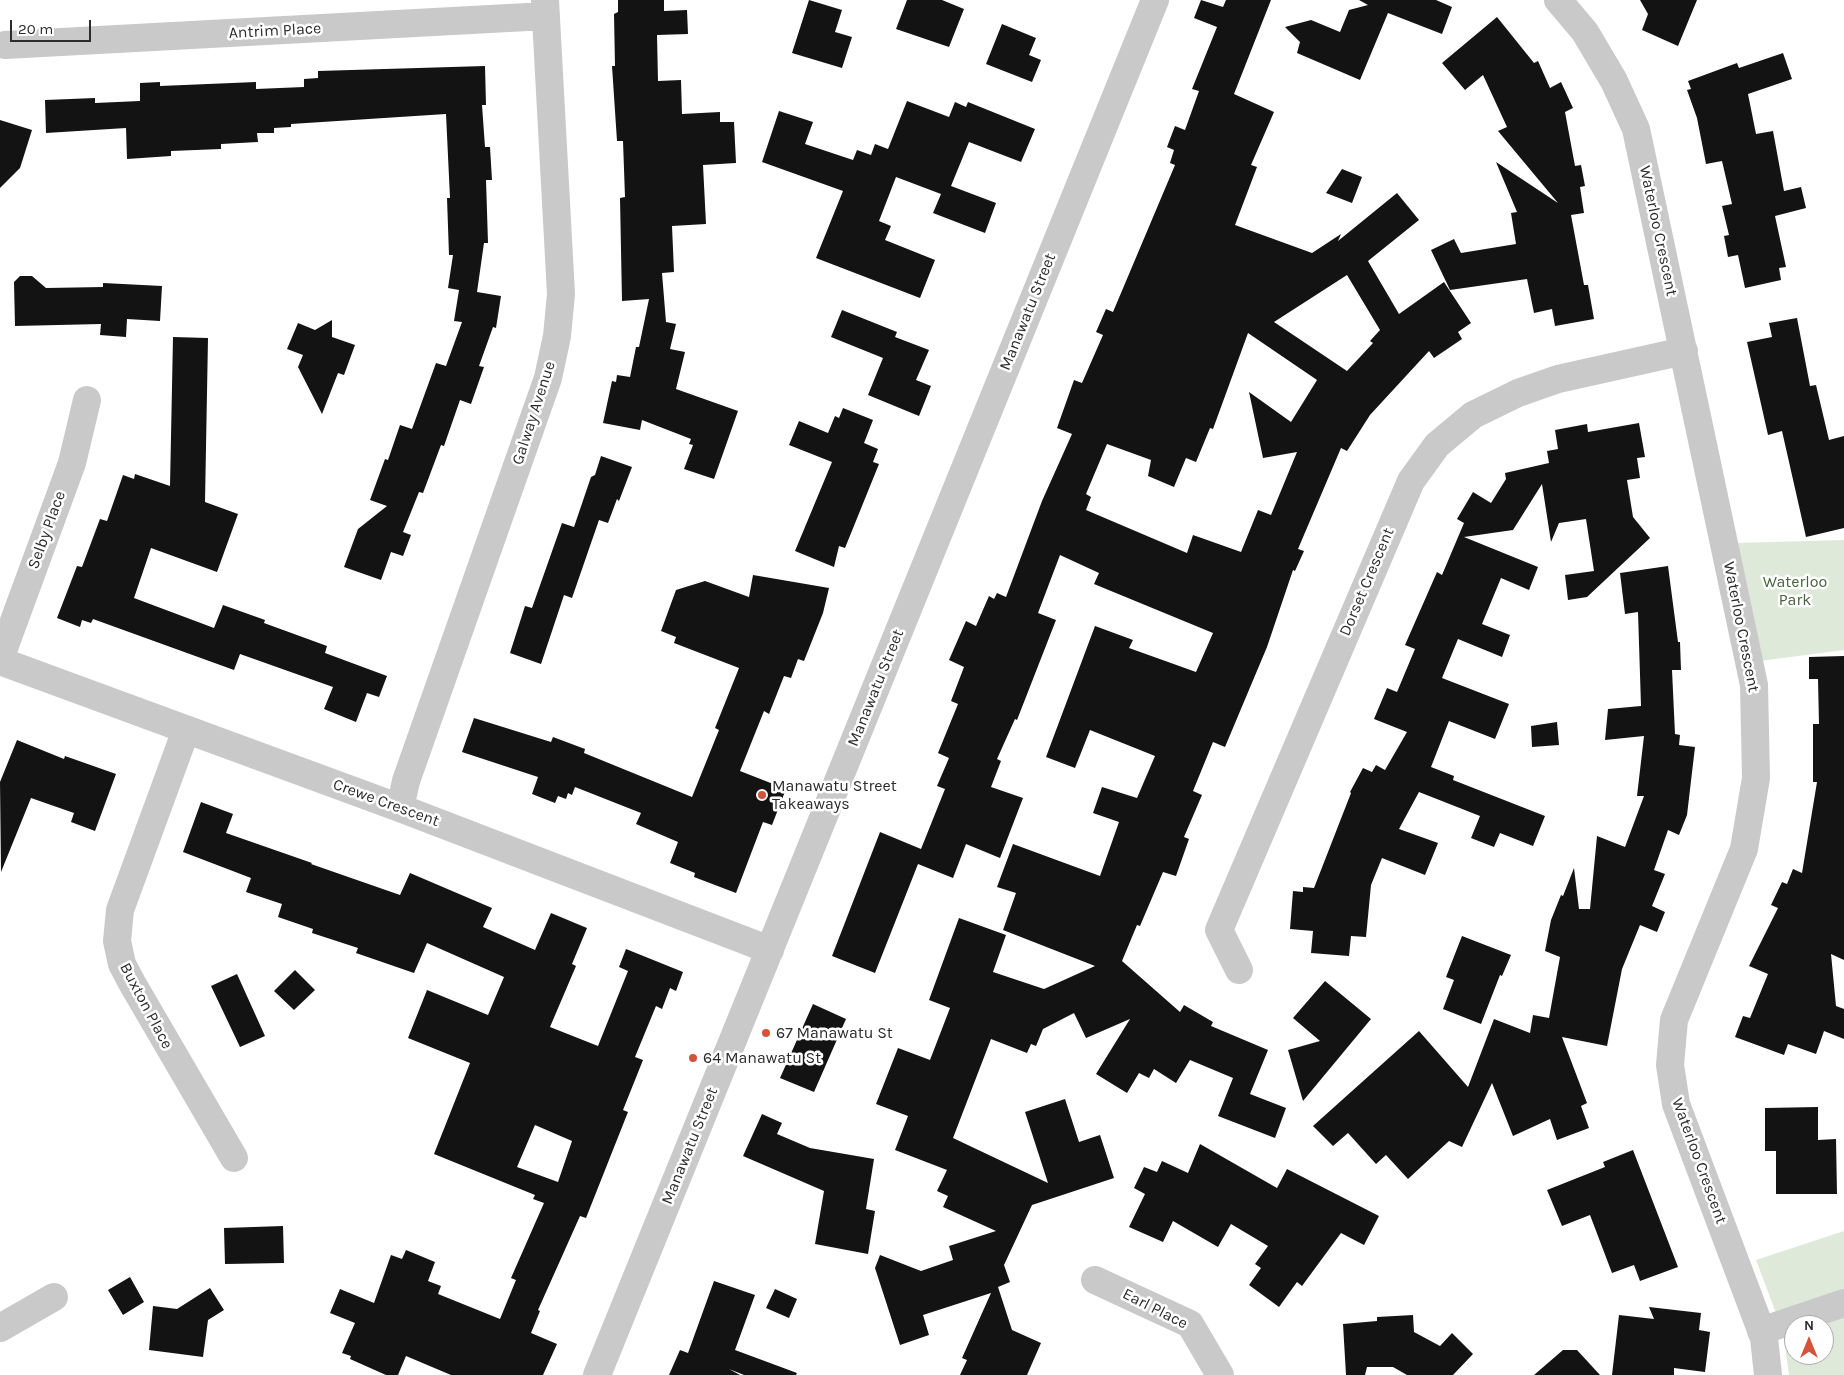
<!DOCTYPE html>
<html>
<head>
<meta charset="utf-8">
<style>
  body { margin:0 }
  #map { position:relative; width:1844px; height:1375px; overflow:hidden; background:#fff; font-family:Karla,sans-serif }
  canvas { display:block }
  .north { position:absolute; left:1784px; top:1315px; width:50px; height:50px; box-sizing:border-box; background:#fff; border:1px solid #ababab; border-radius:50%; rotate:0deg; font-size:14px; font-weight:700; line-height:20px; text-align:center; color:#2c2c2c }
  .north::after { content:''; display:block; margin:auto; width:18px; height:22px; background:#d5523b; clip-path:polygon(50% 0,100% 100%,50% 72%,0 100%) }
  .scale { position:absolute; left:10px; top:20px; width:81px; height:22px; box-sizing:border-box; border:2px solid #2c2c2c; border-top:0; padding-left:6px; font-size:15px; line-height:18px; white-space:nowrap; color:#2c2c2c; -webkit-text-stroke:4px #fff; paint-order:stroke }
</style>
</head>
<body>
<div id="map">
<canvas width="1844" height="1375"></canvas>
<div class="north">N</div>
<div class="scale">20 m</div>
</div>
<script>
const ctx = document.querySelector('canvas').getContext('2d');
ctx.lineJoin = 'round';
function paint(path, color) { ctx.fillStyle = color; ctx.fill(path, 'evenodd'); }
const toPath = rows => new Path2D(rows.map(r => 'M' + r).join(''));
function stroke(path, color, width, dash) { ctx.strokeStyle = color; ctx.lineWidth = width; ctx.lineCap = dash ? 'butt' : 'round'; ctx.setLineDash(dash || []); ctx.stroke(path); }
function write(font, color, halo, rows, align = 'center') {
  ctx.font = font + ' Karla,sans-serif'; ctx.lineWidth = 5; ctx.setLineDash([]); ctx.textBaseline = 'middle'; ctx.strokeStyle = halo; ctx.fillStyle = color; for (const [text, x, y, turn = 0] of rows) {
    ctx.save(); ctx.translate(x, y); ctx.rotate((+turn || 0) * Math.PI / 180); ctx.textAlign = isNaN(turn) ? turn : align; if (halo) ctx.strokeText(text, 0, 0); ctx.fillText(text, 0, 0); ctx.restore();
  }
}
paint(toPath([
  [1844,540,1844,650,1760,661,1735,543],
  [1844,1231,1844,1290,1776,1313,1756,1260],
  [1844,1310,1844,1375,1789,1375,1783,1331,1794,1327,1794,1355,1824,1355,1824,1325,1801,1325]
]), '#dfe9da');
paint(toPath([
  [618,0,664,0,664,11,687,10,688,34,657,35,658,81,681,80,682,114,720,112,720,122,734,122,736,163,703,165,706,224,672,226,674,272,662,273,666,322,676,324,670,349,685,352,676,389,738,411,714,479,684,469,693,445,689,444,691,439,642,420,640,430,603,423,612,381,616,382,617,375,630,377,636,347,639,347,649,299,622,301,620,198,625,197,623,141,617,141,612,66,615,66,614,14,618,12],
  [809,0,842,10,835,32,852,37,842,68,792,53],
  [907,0,942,0,964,9,949,47,896,29],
  [1201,0,1223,7,1226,0,1271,0,1234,94,1274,112,1251,165,1257,167,1235,225,1312,253,1341,234,1338,241,1397,193,1419,220,1368,261,1399,314,1444,282,1471,323,1458,332,1462,339,1434,358,1429,351,1370,415,1347,451,1341,448,1298,549,1304,551,1295,571,1293,570,1267,647,1225,747,1213,742,1193,791,1202,795,1184,837,1189,839,1176,876,1163,872,1140,926,1137,925,1122,961,1180,1012,1184,1005,1213,1022,1211,1026,1268,1050,1250,1094,1286,1108,1275,1138,1218,1116,1233,1078,1190,1060,1176,1083,1154,1069,1149,1078,1139,1073,1127,1093,1096,1074,1130,1019,1086,1038,1074,1013,1043,1029,1036,1046,1031,1044,1027,1053,991,1039,953,1138,1048,1183,1025,1112,1065,1099,1079,1142,1100,1135,1114,1178,1032,1205,1004,1265,1010,1282,998,1287,1012,1330,1041,1343,1027,1375,960,1375,967,1360,962,1358,991,1293,923,1315,929,1335,900,1345,875,1268,880,1255,921,1271,953,1260,949,1246,996,1231,943,1207,948,1196,937,1191,947,1170,895,1150,908,1116,876,1104,898,1048,930,1060,950,1008,929,1000,959,918,1006,935,993,972,1044,989,1095,966,1003,930,1016,893,997,887,1013,844,1100,876,1119,822,1093,813,1102,787,1137,798,1155,756,1090,730,1075,768,1046,757,1095,626,1133,640,1129,648,1196,672,1213,633,1094,584,1099,573,1060,555,1038,613,1056,620,1017,720,1015,719,997,759,1001,761,991,787,1023,798,1000,858,966,844,953,878,918,864,875,973,832,956,880,832,921,849,945,789,937,786,949,758,938,753,958,704,951,701,964,667,949,660,966,621,976,626,989,596,994,599,997,593,1006,597,1042,501,1072,434,1057,428,1074,380,1082,383,1103,335,1096,332,1106,309,1113,312,1175,165,1170,163,1174,150,1167,147,1175,126,1185,130,1199,91,1192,89,1217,27,1194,18],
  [1347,275,1380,330,1370,341,1373,343,1347,371,1274,322],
  [1248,333,1317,380,1291,422,1249,392,1263,458,1297,452,1271,515,1258,510,1241,552,1193,535,1187,553,1086,510,1091,497,1086,494,1107,444,1151,460,1148,476,1174,487,1186,458,1196,462,1210,428,1213,429],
  [1359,0,1436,0,1452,7,1442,34,1388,13,1360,80,1297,53,1300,42,1285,27,1311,20,1340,32,1349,10,1368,5],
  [1640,0,1697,0,1678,46,1642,30,1648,14],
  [1497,17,1534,63,1538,61,1550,88,1561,82,1573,108,1565,112,1575,166,1581,165,1585,186,1580,187,1584,213,1571,215,1584,285,1588,285,1594,319,1555,326,1552,309,1534,313,1527,279,1450,290,1431,250,1454,239,1461,253,1516,244,1511,213,1517,212,1496,162,1558,203,1498,131,1507,127,1483,75,1465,90,1442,63],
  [1002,24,1036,38,1029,55,1041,60,1032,82,986,64],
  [1783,53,1792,79,1748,94,1756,134,1773,131,1784,191,1801,187,1806,208,1775,216,1786,267,1779,268,1781,280,1745,288,1738,255,1728,257,1724,236,1729,235,1722,206,1732,204,1722,161,1706,164,1697,118,1687,90,1691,89,1688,81,1737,63,1739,68],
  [485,66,486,105,482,105,485,147,490,147,492,180,486,180,488,243,484,243,477,292,501,296,496,328,493,327,479,366,484,367,471,404,460,400,444,446,441,445,423,493,419,492,403,532,411,535,403,556,391,552,381,580,344,567,358,529,387,506,370,500,385,459,388,460,400,425,412,429,436,363,446,366,462,322,454,321,459,290,448,288,453,255,449,255,447,198,450,198,446,114,291,124,291,127,274,128,274,133,257,133,258,142,221,144,221,149,171,151,171,156,127,159,126,128,46,133,45,100,95,98,95,103,140,101,140,83,160,82,160,86,256,82,256,89,304,87,304,79,318,78,318,71],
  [907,101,949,117,955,102,966,107,968,102,1035,129,1021,162,969,142,951,186,996,203,985,233,933,213,941,194,896,177,879,221,891,226,885,240,935,260,920,298,816,258,843,191,762,162,779,111,813,122,805,144,853,160,857,150,871,155,875,144,888,149],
  [0,120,32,130,20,168,0,188],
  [1342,169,1362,177,1352,203,1326,193],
  [20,276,32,276,46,288,103,287,103,283,162,286,160,321,127,319,126,337,100,335,101,324,15,326,14,282],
  [842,310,897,332,895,337,929,350,916,380,931,386,919,416,868,395,883,358,831,337],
  [1797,318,1810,386,1816,385,1829,440,1844,436,1844,528,1806,537,1782,431,1768,435,1747,342,1772,337,1769,323],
  [332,320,332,337,355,345,344,375,338,373,322,414,298,367,303,355,287,349,298,323,315,330],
  [173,337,208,338,205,502,238,514,217,572,151,548,134,598,214,628,223,605,265,620,264,623,327,646,325,653,387,676,379,697,367,693,356,722,324,709,333,687,240,654,234,670,93,619,91,623,82,620,80,627,57,618,77,566,82,567,100,519,107,521,123,475,134,479,135,474,170,486],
  [843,408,873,420,864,443,878,449,873,462,879,464,845,548,839,546,834,567,795,551,832,462,789,445,799,421,828,433,835,416,839,418],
  [1639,423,1645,457,1637,458,1640,478,1627,480,1633,517,1650,538,1587,597,1568,600,1565,575,1594,571,1586,519,1559,523,1551,542,1542,484,1513,530,1464,537,1538,567,1529,590,1501,578,1482,624,1510,635,1502,657,1458,639,1442,678,1509,704,1495,739,1449,721,1431,767,1454,776,1453,780,1545,816,1533,846,1500,833,1494,847,1471,838,1480,816,1419,792,1399,829,1438,843,1425,875,1382,858,1371,885,1366,937,1351,936,1349,956,1311,953,1313,931,1290,929,1293,891,1303,892,1303,887,1314,888,1351,793,1350,792,1363,768,1372,772,1376,765,1385,770,1407,732,1374,719,1387,688,1397,692,1415,649,1405,645,1437,572,1442,575,1464,523,1457,519,1473,492,1491,503,1506,479,1505,473,1549,463,1547,451,1558,449,1555,430,1587,424,1588,432],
  [601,456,632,467,619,501,617,499,608,523,599,520,572,598,564,595,541,664,510,653,525,606,532,608,562,523,574,527,591,477,595,475],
  [1668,566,1678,642,1680,642,1681,670,1672,670,1675,734,1680,735,1679,745,1695,747,1687,815,1679,835,1668,830,1654,870,1665,874,1652,906,1665,912,1657,932,1640,925,1622,969,1607,1046,1562,1037,1587,1103,1581,1106,1589,1128,1557,1140,1550,1119,1513,1136,1492,1083,1462,1147,1449,1141,1408,1179,1386,1155,1376,1164,1348,1133,1333,1146,1313,1126,1419,1031,1468,1087,1494,1019,1530,1033,1533,1015,1549,1018,1560,957,1545,951,1551,920,1561,895,1563,896,1574,868,1579,909,1590,909,1597,836,1625,847,1644,796,1637,796,1644,736,1605,740,1608,709,1641,706,1638,612,1625,614,1620,573],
  [753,575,829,588,823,613,804,661,798,659,791,678,784,676,769,714,764,711,740,771,786,789,772,825,763,822,736,893,694,877,695,873,670,863,678,842,636,824,641,813,575,787,572,795,568,793,566,799,558,796,555,803,532,794,538,777,462,752,474,718,551,742,553,737,585,749,584,753,692,797,719,730,715,728,739,668,674,643,676,637,661,631,676,590,705,581,749,597],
  [1844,656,1844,960,1831,954,1836,1006,1844,1009,1844,1039,1824,1031,1816,1054,1788,1044,1784,1055,1735,1037,1743,1016,1750,1018,1768,974,1749,966,1778,908,1771,905,1782,882,1787,884,1793,869,1802,873,1817,782,1813,782,1813,724,1819,724,1818,679,1809,679,1809,657],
  [1557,722,1559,745,1532,747,1531,726],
  [17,740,64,759,65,756,116,774,95,831,71,822,74,813,31,798,1,872,0,782],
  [201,802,233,814,226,833,312,863,311,864,400,895,410,873,492,908,483,927,535,950,551,913,587,928,572,964,576,966,550,1027,598,1046,628,971,619,967,626,949,683,972,676,991,670,988,662,1009,656,1006,635,1057,643,1060,623,1110,628,1112,586,1218,580,1216,538,1310,540,1311,531,1333,557,1344,543,1375,451,1375,406,1356,398,1375,386,1375,350,1359,351,1356,342,1353,355,1323,330,1313,340,1289,374,1303,391,1255,402,1259,406,1250,435,1262,428,1281,441,1286,438,1294,500,1319,516,1280,511,1278,544,1203,533,1199,535,1195,434,1154,470,1063,408,1038,427,990,488,1015,504,977,427,943,414,973,356,953,358,948,312,933,313,929,278,917,282,904,246,892,251,878,183,852],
  [535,1125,572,1141,558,1182,517,1167],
  [1462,936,1511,955,1502,976,1500,975,1481,1024,1443,1009,1454,980,1446,977],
  [295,970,315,990,294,1010,274,991],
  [237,974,265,1036,240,1047,211,986],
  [1325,981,1371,1019,1303,1101,1288,1050,1320,1041,1293,1018],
  [813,1004,846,1019,814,1092,780,1078],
  [1818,1107,1818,1140,1836,1139,1837,1194,1776,1194,1776,1151,1765,1151,1765,1108],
  [762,1114,782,1123,777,1134,810,1148,874,1159,866,1209,875,1211,868,1254,815,1244,824,1191,743,1156],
  [1200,1144,1277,1188,1287,1169,1379,1216,1364,1245,1341,1233,1302,1286,1297,1282,1279,1307,1249,1285,1261,1268,1255,1264,1268,1246,1231,1224,1218,1247,1173,1221,1163,1242,1129,1227,1145,1194,1134,1188,1144,1167,1157,1172,1162,1161,1188,1173],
  [1633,1150,1678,1267,1640,1281,1634,1265,1612,1273,1590,1215,1562,1226,1547,1190,1605,1167,1603,1162],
  [283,1226,284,1263,225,1264,224,1228],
  [130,1277,144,1302,123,1315,108,1290],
  [714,1281,755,1295,735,1350,797,1373,796,1375,744,1375,729,1369,740,1375,669,1375,680,1350,688,1353],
  [210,1288,224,1310,208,1320,203,1357,149,1350,153,1306,177,1309],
  [775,1289,797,1299,789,1318,766,1308],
  [1649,1307,1701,1313,1699,1330,1710,1332,1705,1372,1674,1368,1674,1375,1612,1375,1619,1315,1654,1319],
  [1413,1315,1414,1332,1440,1346,1452,1333,1473,1354,1453,1375,1407,1375,1393,1367,1367,1367,1365,1375,1346,1375,1343,1324,1377,1321,1377,1317],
  [1563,1350,1577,1350,1600,1375,1534,1375]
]), '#131313');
stroke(toPath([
  [1558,0,1585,32,1614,81,1636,129,1754,685,1756,778,1744,849,1674,1020,1670,1065,1676,1104,1764,1338,1768,1375],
  [5,45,546,16],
  [0,659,72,463,87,400],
  [0,661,400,808,770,950],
  [186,730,120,910,117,941,122,964,132,983,234,1158],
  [400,808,406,781,548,378,557,336,561,294,545,0],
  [1239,970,1219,930,1411,481,1437,445,1473,415,1518,393,1558,379,1684,351],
  [1095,1280,1190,1324,1220,1375],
  [0,1328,54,1297],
  [1761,1331,1844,1303],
  [597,1375,1155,0]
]), '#c9c9c9', 28);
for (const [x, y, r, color] of [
  [762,795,5,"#d5523b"],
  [766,1033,5,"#d5523b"],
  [693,1058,5,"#d5523b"]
]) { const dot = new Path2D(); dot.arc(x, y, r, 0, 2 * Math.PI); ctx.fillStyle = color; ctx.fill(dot); stroke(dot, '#fff', 2); }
write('16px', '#2c2c2c', '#fff', [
  ["Antrim Place",275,31,-3],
  ["Waterloo Crescent",1658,231,78],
  ["Manawatu Street",1028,312,-68],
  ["Galway Avenue",534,413,-72],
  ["Selby Place",47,530,-70],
  ["Dorset Crescent",1367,582,-67],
  ["Waterloo Crescent",1741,627,79],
  ["Manawatu Street",876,688,-68],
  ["Crewe Crescent",386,803,20],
  ["Buxton Place",146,1006,62],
  ["Manawatu Street",690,1146,-68],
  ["Waterloo Crescent",1699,1161,70],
  ["Earl Place",1155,1309,27]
]);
write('16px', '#47633e', '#fff', [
  ["Waterloo",1795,582],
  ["Park",1795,600]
]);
write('16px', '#2c2c2c', '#fff', [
  ["Manawatu Street",772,786],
  ["Takeaways",772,804],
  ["67 Manawatu St",776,1033],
  ["64 Manawatu St",703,1058]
], 'left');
</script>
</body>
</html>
